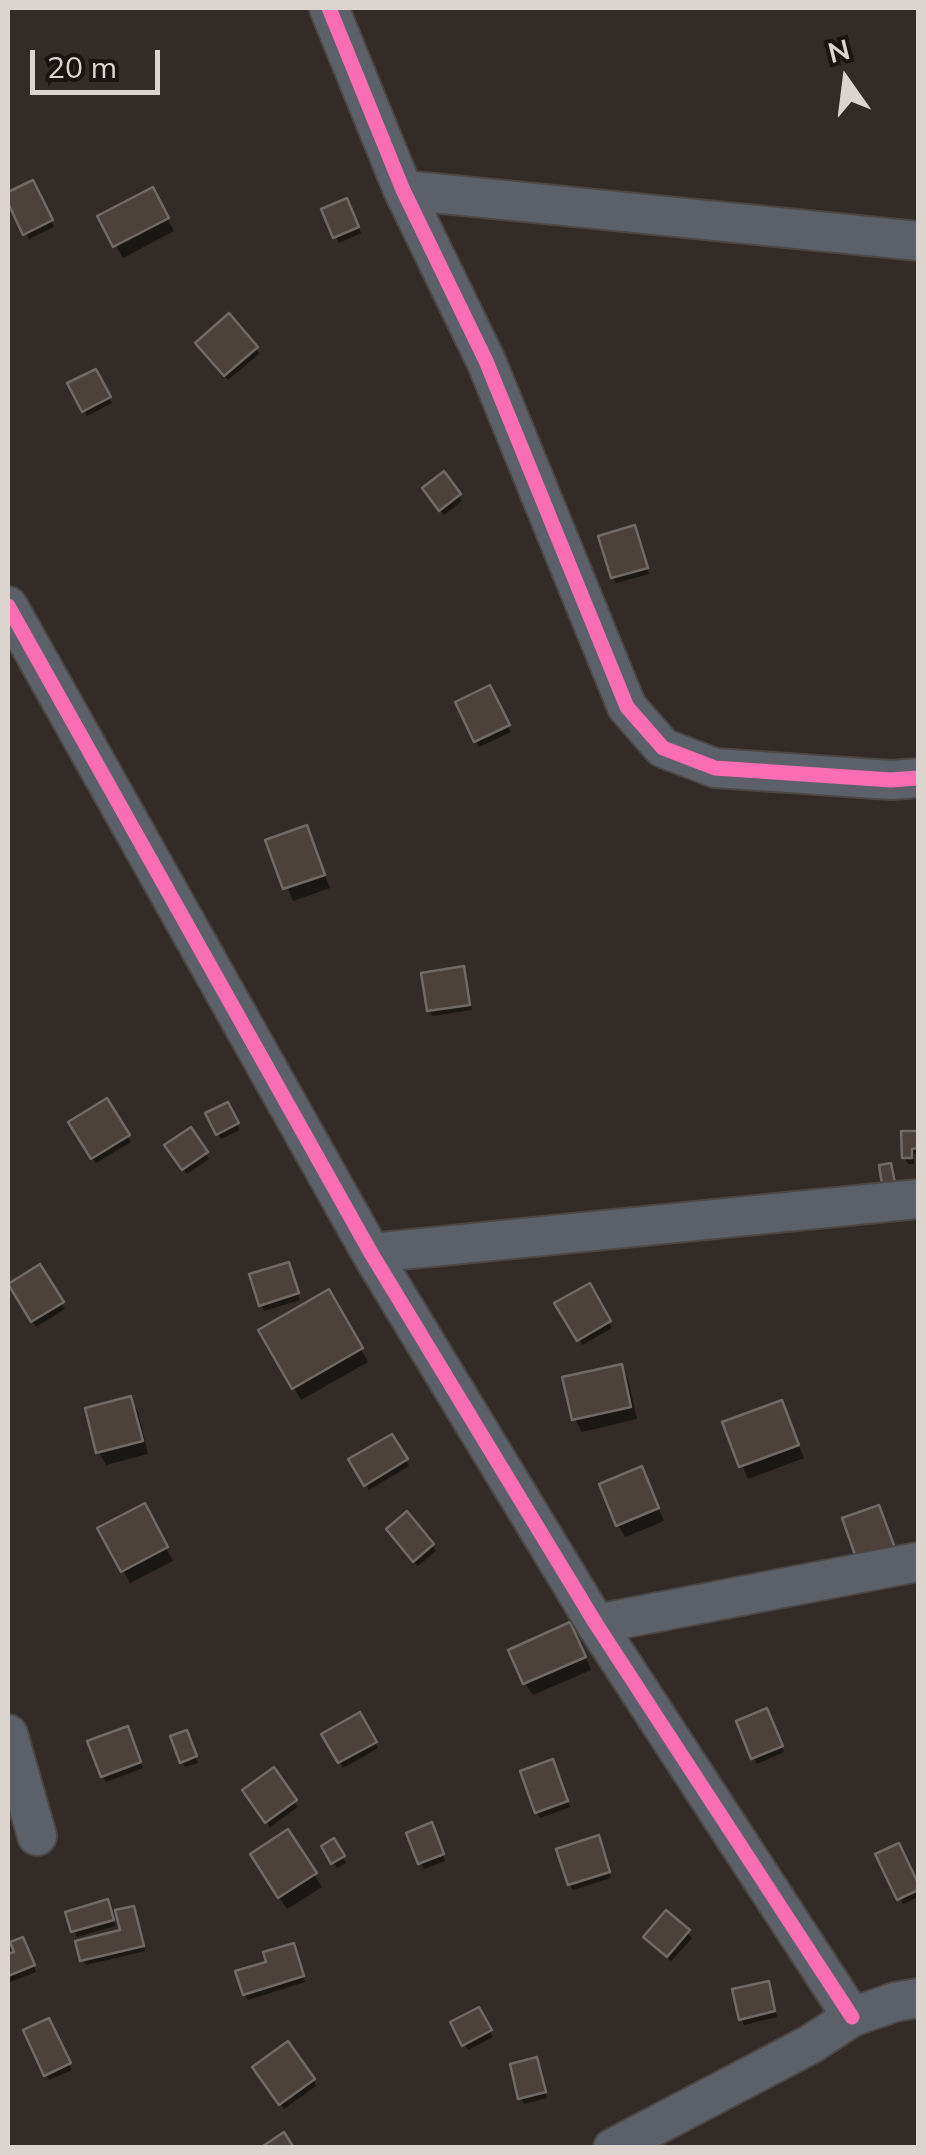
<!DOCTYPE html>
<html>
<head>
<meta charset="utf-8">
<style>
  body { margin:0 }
  #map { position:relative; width:926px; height:2155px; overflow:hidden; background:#322b28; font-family:Mulish,sans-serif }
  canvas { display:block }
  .frame { position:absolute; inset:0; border:10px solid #dbd4cf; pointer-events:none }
  .north { position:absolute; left:796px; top:30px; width:100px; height:100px; -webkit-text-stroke:8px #191411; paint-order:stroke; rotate:346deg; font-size:28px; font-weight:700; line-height:40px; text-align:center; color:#dbd4cf }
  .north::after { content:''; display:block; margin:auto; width:35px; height:45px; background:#dbd4cf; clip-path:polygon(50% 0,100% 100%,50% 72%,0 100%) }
  .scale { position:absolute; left:30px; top:50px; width:130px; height:45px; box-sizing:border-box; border:5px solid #dbd4cf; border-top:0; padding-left:12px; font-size:30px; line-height:35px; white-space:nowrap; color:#dbd4cf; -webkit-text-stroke:8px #191411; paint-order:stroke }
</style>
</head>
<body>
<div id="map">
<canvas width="926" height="2155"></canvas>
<div class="frame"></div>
<div class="north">N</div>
<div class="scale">20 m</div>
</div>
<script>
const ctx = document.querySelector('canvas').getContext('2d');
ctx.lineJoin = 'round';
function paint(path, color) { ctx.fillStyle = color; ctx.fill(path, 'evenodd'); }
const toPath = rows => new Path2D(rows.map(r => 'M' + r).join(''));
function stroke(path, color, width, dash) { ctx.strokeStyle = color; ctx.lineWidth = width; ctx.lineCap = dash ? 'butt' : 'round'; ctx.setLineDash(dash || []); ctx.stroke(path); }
paint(toPath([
  [32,183,54,227,29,239,8,195],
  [152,191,174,231,123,258,100,217],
  [349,207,361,233,339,243,324,211],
  [256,348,259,354,228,380,201,349],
  [95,372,112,403,87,416,70,385],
  [428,494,459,495,462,501,444,515],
  [637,534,649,574,616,583,613,577],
  [489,688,511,732,479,747,458,703],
  [306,828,330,888,293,901,268,841],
  [463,969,472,1010,432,1016,429,1010],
  [106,1102,131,1142,96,1163,71,1123],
  [227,1105,240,1130,221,1139,208,1114],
  [190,1130,209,1159,187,1174,167,1146],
  [917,1133,918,1154,914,1154,914,1164,908,1164,905,1158],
  [39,1267,65,1309,36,1327,10,1285],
  [291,1270,300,1300,264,1311,252,1276],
  [589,1287,612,1328,582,1345,558,1304],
  [328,1292,368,1362,301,1400,261,1331],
  [620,1366,628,1379,637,1419,582,1432,575,1419],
  [130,1399,138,1412,148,1454,106,1465,99,1452],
  [781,1403,804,1458,748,1479,725,1423],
  [391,1437,409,1466,369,1490,352,1460],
  [641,1469,664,1521,625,1537,618,1525],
  [144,1507,173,1561,130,1583,101,1529],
  [407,1515,436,1551,418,1566,392,1536],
  [577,1638,591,1670,533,1695,525,1683],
  [359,1715,378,1748,343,1768,324,1734],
  [769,1717,784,1752,757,1764,739,1722],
  [130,1735,143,1768,106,1782,103,1776],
  [189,1739,198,1763,185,1767,182,1762],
  [555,1768,570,1807,540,1818,537,1812],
  [274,1771,298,1807,270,1827,249,1797],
  [434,1831,445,1861,424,1869,409,1834],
  [287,1833,322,1887,287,1909,253,1855],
  [333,1841,346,1863,337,1868,324,1847],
  [601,1844,611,1878,573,1890,570,1884],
  [898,1847,918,1887,918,1897,903,1904,879,1856],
  [110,1907,115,1926,77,1937,68,1914],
  [133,1909,145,1951,86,1965,83,1960,123,1932],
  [667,1914,692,1938,671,1961,646,1937],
  [25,1946,36,1972,8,1983,8,1957],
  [296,1952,305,1982,248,2000,245,1994,269,1964],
  [771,1989,777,2017,744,2025,741,2019],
  [478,2010,493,2037,468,2050,453,2023],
  [48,2021,72,2070,49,2080,46,2075],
  [539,2066,547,2098,524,2104,521,2098],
  [258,2074,313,2080,316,2086,284,2109]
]), '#0007');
const building = toPath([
  [33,180,53,220,23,235,8,203,8,192,33,180],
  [153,187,169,218,113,247,97,216,153,187],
  [347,198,359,227,333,238,321,209,347,198],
  [229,313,258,347,224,376,195,343,229,313],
  [96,369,111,397,82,412,67,383,96,369],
  [444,471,461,494,439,511,422,488,444,471],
  [635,525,648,568,611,578,598,536,635,525],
  [490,685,510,725,474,742,455,702,490,685],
  [307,825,325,875,283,889,265,840,307,825],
  [464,966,470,1005,427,1011,421,973,464,966],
  [107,1098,130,1135,91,1159,68,1122,107,1098],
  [228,1102,239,1123,216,1135,205,1113,228,1102],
  [191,1127,208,1152,182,1170,164,1145,191,1127],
  [901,1131,918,1131,918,1148,912,1149,912,1158,902,1158,901,1131],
  [891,1163,896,1188,883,1191,879,1165,891,1163],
  [289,1262,299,1293,259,1306,249,1274,289,1262],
  [40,1264,64,1302,31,1322,8,1284,40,1264],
  [590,1283,611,1321,577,1341,554,1303,590,1283],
  [329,1289,363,1348,292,1389,258,1330,329,1289],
  [622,1364,631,1407,572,1420,562,1377,622,1364],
  [131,1396,143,1441,96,1453,85,1408,131,1396],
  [782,1400,799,1445,739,1467,722,1422,782,1400],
  [392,1434,408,1459,364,1486,348,1459,392,1434],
  [642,1466,659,1508,616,1526,599,1484,642,1466],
  [145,1503,168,1547,121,1572,97,1528,145,1503],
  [879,1505,898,1556,860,1569,842,1518,879,1505],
  [407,1511,434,1544,413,1562,386,1529,407,1511],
  [570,1622,586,1657,523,1684,508,1650,570,1622],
  [767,1708,783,1746,751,1759,736,1721,767,1708],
  [360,1712,377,1742,338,1763,321,1734,360,1712],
  [128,1726,141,1762,101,1777,87,1741,128,1726],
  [187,1730,197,1756,180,1763,170,1736,187,1730],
  [553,1759,568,1801,535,1813,520,1771,553,1759],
  [274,1767,297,1800,265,1823,242,1790,274,1767],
  [432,1822,444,1854,418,1864,406,1833,432,1822],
  [288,1829,317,1873,278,1898,250,1854,288,1829],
  [599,1835,610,1872,568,1885,556,1849,599,1835],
  [334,1838,345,1856,331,1864,321,1846,334,1838],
  [899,1843,918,1883,918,1890,897,1900,875,1854,899,1843],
  [108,1899,114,1920,71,1932,65,1912,108,1899],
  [134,1906,144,1946,80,1961,75,1941,120,1930,115,1910,134,1906],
  [666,1910,690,1930,667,1957,643,1937,666,1910],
  [23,1937,35,1965,8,1976,8,1954,14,1952,10,1942,23,1937],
  [294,1943,304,1976,243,1995,235,1971,266,1962,263,1952,294,1943],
  [769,1981,775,2011,739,2020,732,1989,769,1981],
  [479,2007,492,2030,462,2046,450,2022,479,2007],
  [49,2018,71,2063,44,2076,23,2030,49,2018],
  [288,2041,315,2079,279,2105,252,2067,288,2041],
  [537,2057,546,2092,518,2099,510,2064,537,2057],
  [284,2132,294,2148,260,2148,284,2132]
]);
paint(building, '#4c413b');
stroke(building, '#706a67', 2.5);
const street = toPath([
  [329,8,403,190,486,361,627,707,663,748,715,768,891,780,918,778],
  [403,190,918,241],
  [8,606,371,1253,596,1624,852,2017],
  [371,1253,918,1199],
  [596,1624,918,1562],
  [8,1734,37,1836],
  [613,2148,811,2044,852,2017,895,2002,918,1998]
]);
stroke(street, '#4c4744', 42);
stroke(street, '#5c6069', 38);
stroke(toPath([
  [329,8,403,190,486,361,627,707,663,748,715,768,891,780,918,778],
  [8,606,371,1253,596,1624,852,2017]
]), '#f96db3', 15);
</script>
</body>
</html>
